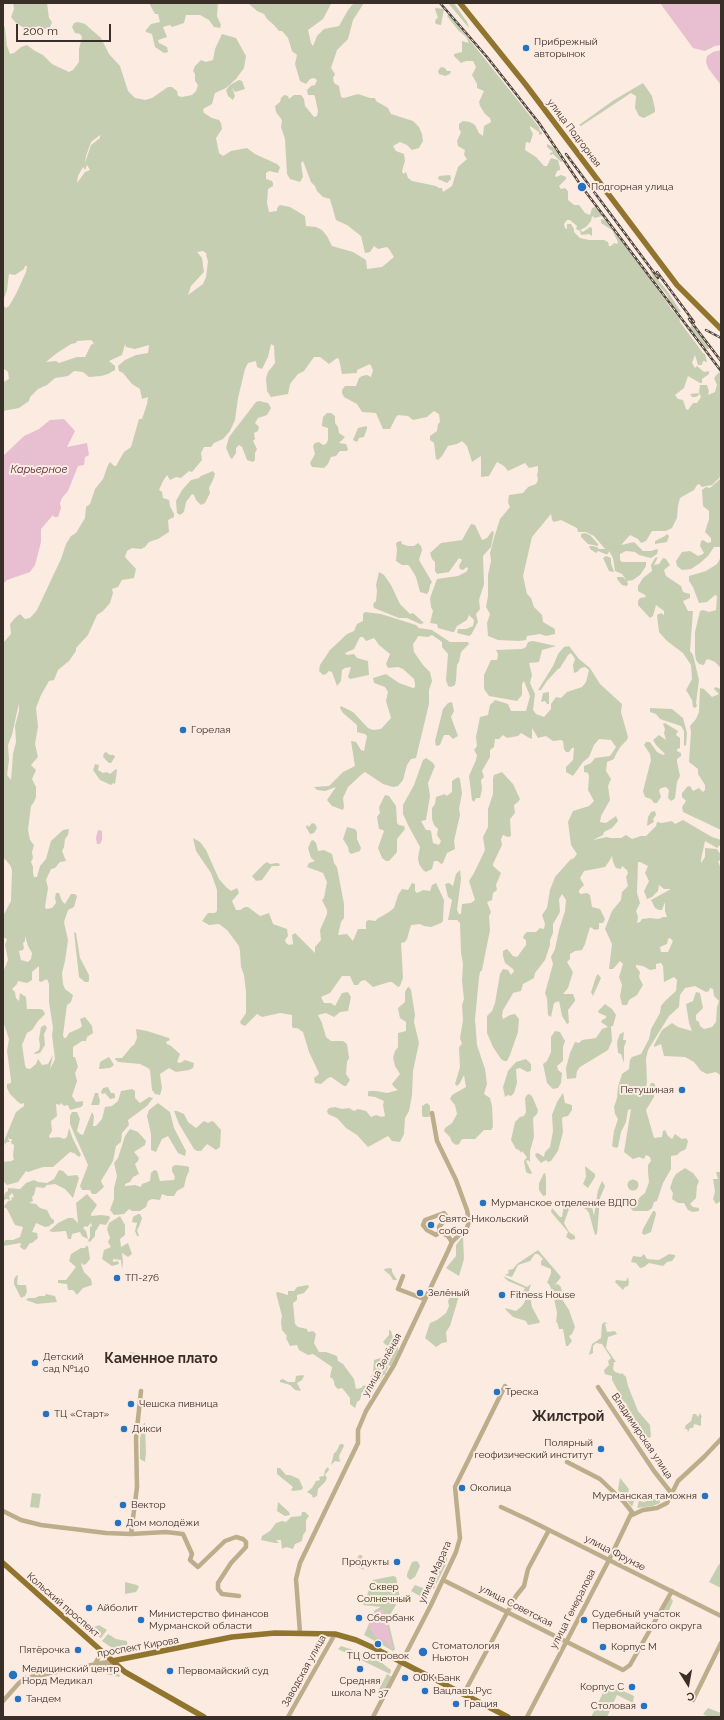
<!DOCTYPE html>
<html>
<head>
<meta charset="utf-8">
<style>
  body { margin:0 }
  #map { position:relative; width:724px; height:1720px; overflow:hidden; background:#fcebe1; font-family:Raleway,sans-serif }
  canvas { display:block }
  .frame { position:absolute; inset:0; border:4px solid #392e28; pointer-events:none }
  .north { position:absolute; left:668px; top:1664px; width:40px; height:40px; -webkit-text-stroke:3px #fcebe1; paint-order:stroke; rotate:169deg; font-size:11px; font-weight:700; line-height:16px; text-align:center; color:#392e28 }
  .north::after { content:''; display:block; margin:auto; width:14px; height:18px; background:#392e28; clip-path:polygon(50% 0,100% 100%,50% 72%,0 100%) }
  .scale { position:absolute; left:16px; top:24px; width:95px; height:18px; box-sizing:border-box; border:2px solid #392e28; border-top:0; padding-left:5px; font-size:12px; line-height:14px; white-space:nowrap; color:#392e28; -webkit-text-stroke:3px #fcebe1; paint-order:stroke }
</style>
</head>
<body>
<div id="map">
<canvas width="724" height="1720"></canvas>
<div class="frame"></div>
<div class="north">С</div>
<div class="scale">200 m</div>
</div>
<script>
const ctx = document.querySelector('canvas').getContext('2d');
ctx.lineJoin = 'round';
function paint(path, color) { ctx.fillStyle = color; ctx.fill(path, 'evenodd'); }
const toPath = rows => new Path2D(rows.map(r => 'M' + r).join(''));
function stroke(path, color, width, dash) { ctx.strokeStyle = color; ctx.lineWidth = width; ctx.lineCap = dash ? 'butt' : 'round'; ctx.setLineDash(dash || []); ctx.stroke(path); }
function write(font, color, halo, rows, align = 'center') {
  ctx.font = font + ' Raleway,sans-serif'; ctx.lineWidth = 4; ctx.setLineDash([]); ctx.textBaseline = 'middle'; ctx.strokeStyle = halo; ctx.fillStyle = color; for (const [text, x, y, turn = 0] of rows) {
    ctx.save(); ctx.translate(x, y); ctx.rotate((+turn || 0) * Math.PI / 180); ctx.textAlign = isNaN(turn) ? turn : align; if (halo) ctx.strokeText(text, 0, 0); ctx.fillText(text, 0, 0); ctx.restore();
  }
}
paint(toPath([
  [13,3,47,3,49,18,52,22,50,27,45,29,39,26,26,29,16,23,11,17,14,9],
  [149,3,218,3,217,16,221,25,220,28,214,27,209,20,200,15,186,15,184,23,172,27,170,25,163,27,167,37,158,40,159,43,167,47,168,52,164,53,155,47,152,34,146,32,146,30,151,24,160,22,158,14,155,14],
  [248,3,334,3,331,4,323,19,308,30,311,43,313,46,317,36,324,29,339,26,348,10,352,5,355,3,364,3,353,20,348,39,337,50,331,68,335,74,333,78,334,83,339,86,341,97,344,98,358,94,370,98,375,98,376,101,388,108,391,114,413,121,419,127,422,134,423,141,419,148,412,150,407,145,400,142,393,146,396,151,404,154,405,161,402,171,403,174,406,172,408,178,412,181,436,186,439,188,442,188,443,192,452,186,458,167,467,159,464,155,465,150,458,146,457,141,461,132,459,129,459,124,463,121,470,122,475,125,479,133,483,136,484,126,491,122,490,118,485,114,480,106,479,102,484,91,477,88,477,84,472,75,476,67,473,61,466,61,461,63,454,56,454,54,462,52,462,41,469,43,466,37,458,30,447,16,449,14,539,127,540,131,542,132,542,134,539,135,539,132,530,126,530,128,533,134,530,143,526,142,525,150,536,157,544,166,547,166,551,158,558,160,560,168,560,170,557,171,555,176,556,177,561,175,566,177,566,179,559,186,561,189,565,188,568,191,568,200,574,205,579,205,585,213,590,215,592,208,595,207,600,211,602,216,595,218,592,216,591,221,586,227,580,230,583,232,590,227,592,228,592,236,589,234,581,235,580,231,576,229,577,226,570,220,567,220,564,224,565,228,567,229,567,224,571,224,574,229,574,232,580,238,589,240,604,240,608,242,609,246,611,246,614,243,617,244,618,242,612,230,601,223,601,219,605,220,640,264,672,310,679,317,680,322,703,353,705,354,707,362,703,361,702,365,698,365,695,355,692,363,695,368,697,366,704,372,709,371,709,374,702,379,702,383,700,383,688,376,684,388,675,395,678,399,683,400,686,409,688,410,693,403,697,403,701,397,699,393,698,396,695,397,692,397,690,394,699,393,700,385,707,385,709,391,708,395,715,392,717,385,714,378,719,372,721,374,721,476,712,485,702,487,699,484,697,485,694,490,680,498,678,506,677,518,672,528,666,531,652,531,646,541,641,543,638,539,630,535,621,545,634,542,643,551,651,551,657,549,658,551,657,554,651,558,639,555,635,552,626,551,620,554,620,560,622,562,646,562,646,566,640,575,633,580,627,581,628,584,627,586,622,585,617,579,617,577,623,577,627,581,622,574,615,571,613,558,609,551,608,554,605,554,598,551,596,553,590,549,589,546,592,546,597,547,599,549,605,549,594,536,586,532,578,532,577,528,561,520,554,522,552,520,551,514,532,537,523,576,527,594,531,598,534,607,542,615,543,622,555,629,555,634,546,636,540,634,527,636,526,640,519,641,498,640,488,636,487,623,490,614,486,607,488,596,488,575,491,561,490,553,494,538,500,519,510,507,508,502,509,495,523,493,528,487,536,484,538,480,537,474,538,472,538,466,529,468,525,463,508,471,504,466,497,462,489,476,481,477,481,456,472,462,467,446,462,441,457,444,448,446,442,456,438,460,436,459,434,443,430,440,430,436,437,431,438,424,440,422,439,414,434,411,427,417,413,420,408,416,398,415,396,417,390,429,383,429,376,413,362,412,357,404,344,397,342,393,342,390,345,386,356,386,359,378,362,376,367,375,371,377,373,370,370,364,357,370,357,373,342,374,339,359,337,358,329,364,320,357,314,357,304,371,298,374,290,384,288,394,271,397,267,391,266,378,268,372,275,363,274,346,271,344,268,357,262,369,257,367,256,361,248,363,245,369,238,398,235,420,230,431,223,439,214,443,211,447,204,447,201,453,202,460,192,472,189,471,181,478,176,477,170,480,167,475,163,481,159,490,162,492,163,498,169,500,170,506,174,514,174,517,168,520,169,532,158,539,149,542,145,547,141,549,132,548,127,551,125,557,136,569,134,578,122,580,118,587,112,589,113,593,110,603,103,611,97,615,88,635,76,648,76,651,69,661,58,670,54,680,49,681,41,695,36,708,38,727,35,744,38,757,31,765,36,770,32,779,36,787,36,797,34,802,31,806,28,830,30,840,34,845,32,852,33,858,31,862,33,867,33,873,34,877,37,877,40,866,46,859,51,841,63,830,69,829,68,835,65,839,64,847,62,851,66,861,60,862,55,868,51,869,46,880,48,888,45,907,46,909,52,908,56,903,55,898,56,893,59,893,62,901,65,904,71,894,75,894,77,896,74,907,68,910,64,922,68,940,65,961,62,973,63,984,65,989,73,995,71,1002,67,1005,63,1035,64,1038,66,1038,69,1033,80,1028,82,1026,80,1019,85,1017,92,1026,93,1033,87,1037,86,1041,82,1041,73,1047,73,1057,75,1057,78,1067,75,1073,77,1081,72,1096,76,1102,83,1101,83,1105,81,1107,70,1110,68,1105,64,1106,61,1103,60,1105,56,1104,57,1116,51,1121,52,1131,49,1136,50,1138,59,1137,64,1139,67,1137,69,1128,73,1139,81,1155,79,1157,74,1153,70,1152,53,1167,43,1167,28,1172,26,1171,18,1182,7,1185,4,1182,3,1176,3,1162,12,1161,14,1159,13,1156,14,1145,11,1143,12,1139,9,1139,9,1137,8,1139,10,1142,7,1142,5,1145,4,1141,16,1112,24,1106,24,1103,21,1104,18,1102,10,1094,7,1088,7,1084,11,1083,11,1080,7,1051,9,1039,3,1021,3,972,8,960,5,945,7,939,3,937,3,916,11,901,12,870,10,865,3,857,3,643,11,634,10,624,15,618,20,614,25,619,30,618,37,610,61,559,66,544,71,536,76,533,85,518,86,507,90,504,95,489,103,479,108,465,110,462,114,466,116,466,124,452,131,447,139,419,142,419,147,404,148,397,142,399,140,389,132,384,123,373,119,371,118,366,125,360,136,355,148,353,149,345,135,349,126,347,125,344,122,355,109,361,115,366,115,370,108,374,101,376,89,377,83,372,74,371,68,376,55,378,47,385,38,389,30,397,29,401,19,408,3,411,3,382,9,379,8,372,3,368,3,23,5,28,7,46,10,54,14,53,21,47,27,45,35,51,43,55,52,64,69,72,73,70,79,62,79,49,82,37,80,34,75,33,72,27,74,23,78,22,85,24,101,38,109,54,120,66,128,91,135,98,145,100,152,98,168,87,172,87,177,91,178,96,182,97,192,95,196,91,198,85,195,81,195,74,193,71,195,66,201,60,206,62,213,60,215,49,222,34,236,38,246,56,244,68,236,79,226,88,215,93,212,104,203,109,204,113,212,118,219,120,221,123,222,129,216,138,219,153,223,156,231,151,247,148,255,154,277,164,280,167,278,173,269,171,266,173,266,179,272,181,273,183,273,186,268,189,267,203,269,212,277,211,277,208,280,205,290,207,305,216,306,226,316,227,322,230,327,236,332,246,353,252,366,260,367,269,382,267,394,257,389,249,387,247,378,249,374,246,370,252,365,253,361,236,347,225,336,220,330,199,323,197,317,191,315,186,311,182,303,161,301,163,303,177,300,182,290,179,287,174,285,139,281,127,282,120,276,112,275,106,280,102,281,98,284,95,288,96,289,99,294,95,301,95,304,99,305,106,314,117,317,116,318,111,315,97,314,95,308,95,307,90,311,86,315,85,317,80,314,78,310,79,306,84,300,81,295,64,297,55,292,51,288,38,282,31,279,31,274,25,267,19,264,14,257,11],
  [100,135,100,138,91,145,85,163,86,156,91,142],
  [87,165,90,170,85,172,77,183,78,176,83,167,85,170],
  [203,251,207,254,206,255,208,261,206,277,203,284,188,295,191,286,204,272,202,258,197,252],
  [25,266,27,266,26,272,16,294,9,306,6,308,4,306,3,301,7,290,9,274,15,275,24,269],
  [91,340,94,343,91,345,85,357,77,357,59,363,56,361,46,362,57,353,71,344,76,343,77,341],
  [19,703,19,711,15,726,16,742,13,754,11,780,7,775,9,760,8,745,12,735],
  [25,936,28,946,32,953,31,959,28,962,21,960,19,951,23,950,24,948,23,943,25,941],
  [39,966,39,981,41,982,47,979,49,984,49,1002,53,1028,52,1035,55,1059,50,1069,53,1055,48,1064,42,1065,38,1059,36,1064,30,1069,26,1068,25,1065,22,1045,27,1033,32,1030,38,1021,45,1014,43,1010,40,1009,27,1009,26,997,20,993,19,1001,16,998,15,992,12,989,17,984,18,981,27,983,32,980,32,972],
  [448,3,454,3,467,22,469,28],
  [436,8,444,9,441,25,436,24,435,22,436,19,438,18,435,9],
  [441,67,445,68,447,71,451,71,450,74,445,76,439,74,438,71],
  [239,80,242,81,245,89,235,92,232,88,235,96,233,100,228,96,226,90,230,85],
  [643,83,652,96,655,109,655,112,644,118,639,116,635,108,636,96,631,93,581,126,579,125,614,100],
  [547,144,553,147,563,161,561,162,553,154,550,155,550,153,553,152,547,147],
  [450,175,451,179,447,183,438,179,439,176],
  [650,270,668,292,681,312,677,312,669,301,667,295,654,280],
  [692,325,708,345,709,349,707,349,703,346,697,336,693,333,690,328],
  [259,401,268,403,271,408,267,415,258,418,255,423,259,427,258,431,254,433,255,439,253,441,257,449,255,453,255,460,253,462,247,460,242,447,239,445,236,448,236,453,232,459,230,457,226,448,229,437,256,402],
  [327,413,331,413,335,416,335,423,338,427,339,433,345,437,339,443,346,444,348,449,347,451,340,451,336,456,331,457,328,464,324,468,312,467,310,463,315,454,313,446,315,443,319,442,323,445,326,444,328,440,328,428,322,426,322,424,323,417],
  [367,426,367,429,364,437,359,438,357,442,353,440,358,428],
  [213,471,215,474,213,480,209,488,210,493,205,503,201,505,196,500,194,495,192,494,186,502,184,512,180,515,177,513,176,501,182,490,191,480,199,478,201,476],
  [721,478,721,547,714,547,708,556,700,563,691,569,682,570,677,566,676,561,682,552,690,551,698,556,701,555,704,553,700,546,701,541,703,540,708,543,711,542,711,538,705,532,709,519,709,511,703,506,702,490,706,487,710,488],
  [471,524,475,525,482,540,487,538,492,531,494,532,491,547,483,556,484,584,479,600,480,609,476,614,478,622,471,635,469,636,457,633,458,629,466,629,473,626,474,620,469,615,467,620,457,626,454,632,452,632,438,628,437,624,430,623,433,611,431,607,430,598,437,579,458,576,466,572,468,569,467,567,463,570,460,569,459,566,462,560,459,558,449,572,437,574,435,571,435,562,432,559,430,553,441,543,462,540],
  [585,533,590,535,598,544,598,546,588,544,581,537,581,534],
  [667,534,669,536,667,542,655,544,655,541,665,536],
  [401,541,402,544,408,546,414,546,418,543,421,546,422,550,419,560,432,582,430,585,429,591,427,594,420,592,416,577,410,567,408,565,402,565,396,561,397,549,396,544,397,542],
  [606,556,611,558,611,563,614,572,609,571,603,558],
  [658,557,654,565,659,564,663,558,666,559,670,565,664,570,666,576,681,586,683,592,690,594,690,598,683,601,688,611,693,611,690,651,693,655,699,680,696,703,697,706,695,708,693,707,692,700,686,690,692,679,691,665,683,653,667,641,659,632,657,615,661,613,664,615,664,611,656,605,653,616,650,618,638,605,638,601,640,598,646,597,645,595,638,591,638,586,643,578,652,571,651,565,655,558],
  [721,557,721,668,715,662,708,659,706,660,704,665,699,664,696,660,695,654,695,632,700,611,703,610,709,612,716,610,717,596,715,595,707,602,699,603,693,587,689,581,689,576,706,571,717,564],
  [379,572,384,575,391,585,400,604,410,614,413,613,424,623,420,624,407,618,399,618,374,608,373,604,376,601,377,591,376,585],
  [365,612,381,614,416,625,419,628,432,630,450,642,468,642,469,644,461,652,459,662,457,665,456,680,455,685,451,687,448,686,446,680,448,654,442,647,442,642,432,635,428,637,418,636,416,640,413,644,414,652,423,665,430,672,432,681,429,690,429,704,416,758,411,759,407,765,403,780,398,786,393,787,383,784,365,772,361,775,348,787,343,798,344,807,343,810,332,806,327,800,336,787,325,791,317,790,314,787,329,786,343,772,355,766,351,741,356,742,361,750,364,751,367,736,365,734,357,732,357,725,343,713,340,708,341,706,353,712,368,728,373,730,381,729,391,718,386,701,388,692,385,687,374,683,373,678,386,674,399,683,413,688,415,687,415,684,414,679,403,669,398,667,388,668,386,664,390,654,379,645,374,638,366,641,363,637,360,637,354,649,345,653,347,655,354,654,357,658,368,661,369,675,350,679,348,677,351,667,345,668,342,670,341,681,337,686,332,672,329,671,326,674,323,675,319,671,320,665,330,650,347,634,354,631,357,624,363,621,363,614],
  [533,641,556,646,542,650,539,662,529,663,532,675,530,683,535,694,533,710,536,714,544,717,551,709,551,704,556,697,561,698,567,692,582,687,586,682,589,670,585,667,581,668,577,672,574,673,573,665,575,659,571,653,568,655,560,668,558,669,547,681,541,690,538,690,553,666,558,654,564,647,569,646,579,659,590,668,600,684,622,704,621,712,628,737,627,740,621,746,616,754,614,759,607,762,606,771,611,779,608,786,610,800,601,816,600,822,606,823,616,816,618,821,612,828,604,832,603,835,593,840,607,837,610,838,621,838,626,835,632,839,641,836,646,836,656,826,657,822,662,823,672,821,675,824,683,820,712,837,721,840,721,844,717,848,705,841,701,860,701,863,705,857,705,848,717,849,721,855,721,860,718,861,721,869,721,1079,720,1075,716,1072,707,1074,701,1071,694,1062,685,1057,664,1056,661,1044,654,1047,654,1045,662,1030,672,1023,678,1027,692,1031,689,1023,686,1004,693,1001,696,992,700,993,703,1008,696,1015,696,1020,699,1022,700,1026,704,1029,712,1027,716,1022,717,1007,719,1001,714,996,713,989,710,988,709,991,706,992,695,986,685,988,680,995,679,1007,669,1016,648,1050,646,1059,647,1082,645,1092,647,1092,651,1083,654,1083,656,1087,654,1092,654,1097,646,1110,654,1138,662,1137,663,1131,665,1130,668,1136,672,1139,675,1134,682,1139,686,1138,688,1141,686,1149,680,1152,677,1155,671,1156,671,1169,663,1183,657,1201,654,1202,652,1208,648,1211,633,1211,630,1207,637,1202,640,1197,645,1193,649,1182,648,1172,648,1165,651,1161,650,1157,646,1155,644,1159,639,1157,633,1159,624,1152,631,1109,628,1110,626,1122,621,1132,618,1147,616,1148,612,1146,614,1131,618,1119,615,1114,614,1107,617,1098,618,1087,622,1074,629,1069,630,1060,632,1057,641,1054,649,1039,651,1029,660,1013,661,1006,665,1001,676,991,677,980,674,977,664,982,663,966,661,963,656,964,656,969,650,970,643,966,636,965,636,967,640,972,639,977,643,985,637,995,629,1000,627,1005,622,1005,620,996,622,985,619,977,623,964,620,961,613,969,609,969,612,944,605,929,612,911,621,900,622,892,628,886,626,877,628,873,627,870,622,866,621,869,616,868,613,862,612,856,610,860,605,867,584,871,580,878,584,885,579,890,579,893,581,894,587,893,590,895,592,907,600,909,605,919,603,923,599,923,599,929,595,930,590,927,585,944,582,950,575,951,570,954,570,959,567,962,573,972,568,988,563,994,573,994,575,999,575,1001,568,1010,569,1023,567,1024,562,1016,559,1001,554,1003,551,1017,548,1015,547,998,545,993,553,964,551,957,555,949,559,930,565,911,566,900,562,894,559,899,560,912,553,924,553,933,550,940,550,945,545,960,535,973,534,978,523,984,521,991,513,993,512,995,503,1010,502,1016,503,1019,510,1015,515,1014,519,1019,518,1032,510,1055,507,1061,504,1061,501,1059,493,1047,487,1033,487,1016,492,1011,495,1003,500,974,503,969,508,970,511,975,514,971,513,969,505,963,503,956,503,951,507,949,513,956,517,957,526,945,526,940,523,938,524,935,527,932,536,932,540,928,544,929,545,924,542,915,547,908,550,890,555,877,570,860,574,858,577,854,571,845,568,822,573,811,589,806,594,801,588,790,589,776,588,773,584,772,584,766,591,763,595,758,610,756,616,747,611,740,599,739,594,745,589,757,583,762,573,776,566,772,566,767,573,760,574,748,572,748,569,752,566,752,564,749,563,741,561,740,553,741,546,736,538,738,532,728,532,738,531,739,521,733,518,736,507,738,503,735,499,739,495,739,494,747,490,750,490,757,482,771,484,777,481,780,482,789,480,798,476,798,474,802,472,800,469,776,476,760,477,755,474,750,477,746,476,737,480,717,488,715,490,705,495,700,508,704,511,711,526,711,530,696,524,681,522,684,522,695,517,701,489,696,484,689,484,675,491,660,497,660,498,654,496,650,522,649,526,647,528,642],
  [638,862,640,862,648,866,645,873,649,881,644,891,647,899,652,897,658,891,659,885,664,889,671,889,651,900,655,908,659,910,662,910,665,902,665,911,667,917,663,917,659,919,650,918,642,919,640,922,637,923,638,917,636,911,640,903,637,893],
  [670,938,673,941,668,952,661,952,660,947,667,944,668,939],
  [715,687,721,689,721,830,683,812,682,807,686,801,682,797,682,793,687,787,690,786,693,791,699,788,703,792,705,790,705,785,698,774,698,769,689,762,691,732,690,726,696,719,699,712,700,688,704,689,712,697,719,694,714,689],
  [549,692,549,704,547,704,545,701,541,702,543,693],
  [452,702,454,711,451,717,458,736,453,739,449,735,444,735,440,745,436,746,435,741,443,709,448,703],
  [650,708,672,709,683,718,687,733,686,745,684,746,684,731,681,726,660,719,656,714,650,712],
  [665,723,678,731,676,735,680,738,680,748,677,749,677,751,681,753,681,756,677,759,677,762,680,776,677,782,675,798,673,800,671,801,668,798,669,790,666,787,661,788,659,790,661,797,657,803,654,803,651,799,645,797,643,791,651,760,650,754,644,745,646,742,650,742,657,752,663,755,665,754,656,745,653,740,659,735,666,740,664,733,665,729,663,724],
  [106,752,110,755,114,755,115,757,111,763,109,763,103,757,104,753],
  [426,758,432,762,435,766,428,783,430,796,426,820,421,821,426,830,429,830,431,831,433,843,439,845,441,841,437,835,438,829,434,825,432,819,432,808,435,804,436,797,445,794,446,796,448,795,452,792,452,781,458,777,460,779,462,793,459,809,460,815,454,841,455,849,447,853,443,863,441,864,438,861,434,861,432,869,426,872,423,870,419,864,418,858,420,847,409,827,403,814,403,805,414,785,423,760],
  [95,764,99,765,98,770,103,773,107,772,110,774,116,769,117,770,115,784,113,783,111,785,100,780,93,770],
  [502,772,513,784,520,799,518,802,514,805,515,813,510,819,511,836,508,837,503,835,501,839,502,845,493,864,493,866,501,873,496,885,497,890,493,893,492,900,487,902,491,912,489,916,490,930,482,970,480,972,479,978,475,1019,477,1045,485,1069,487,1084,484,1094,490,1098,492,1106,493,1127,491,1130,484,1130,475,1139,462,1139,459,1144,456,1145,452,1142,450,1137,444,1131,445,1128,452,1123,457,1114,455,1105,450,1099,452,1095,466,1087,464,1075,460,1083,457,1086,455,1084,460,1067,459,1047,462,1044,460,1038,463,1020,462,1005,464,999,462,981,463,964,461,953,460,923,457,920,448,920,452,900,448,897,445,884,449,883,453,886,456,874,460,870,461,879,457,910,459,914,461,914,462,904,471,903,475,900,469,881,474,873,485,850,483,837,488,827,488,809,493,794,493,778,494,775],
  [385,795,389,796,396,806,397,823,399,825,404,826,405,829,397,839,397,852,389,861,386,861,382,858,378,848,384,831,383,830,379,829,377,817,380,813,379,807],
  [655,811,656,815,653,819,654,822,647,826,648,817,651,812],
  [312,823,315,824,317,828,314,833,310,834,306,827,307,825,309,827],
  [347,827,355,829,357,832,357,839,361,848,360,851,351,854,349,852,348,847,343,839],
  [193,838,200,842,206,850,219,879,226,887,231,891,237,888,238,890,239,893,232,901,236,910,240,910,245,907,248,907,260,916,269,913,273,924,287,929,288,936,285,940,286,943,289,945,293,944,292,935,295,933,315,953,315,947,321,940,320,930,327,914,327,910,322,900,324,898,327,882,323,873,307,867,309,863,315,861,311,858,308,848,311,841,313,840,316,843,318,851,324,850,332,854,334,863,337,867,344,904,344,918,341,922,338,935,347,934,353,941,358,929,366,929,366,922,368,920,376,921,377,919,389,912,394,908,398,895,402,889,408,890,412,883,415,884,415,891,417,893,423,890,430,891,432,885,436,883,444,900,443,921,441,923,431,927,424,926,420,924,411,925,407,939,405,942,401,943,403,978,400,986,398,987,392,982,389,982,373,987,365,980,361,981,358,985,354,985,350,976,342,976,330,993,321,997,324,1003,331,1003,335,1006,342,993,348,992,351,997,348,1011,340,1012,334,1017,326,1013,318,1015,322,1023,326,1037,331,1041,343,1041,347,1044,349,1058,347,1062,346,1074,350,1080,346,1086,344,1086,331,1077,328,1078,321,1084,315,1083,314,1078,318,1075,319,1073,309,1052,303,1032,297,1028,293,1028,292,1026,292,1015,280,1013,262,1017,257,1014,245,1026,241,1024,240,1022,246,1013,246,992,244,975,241,967,240,951,239,946,227,930,219,924,209,925,202,921,208,913,215,913,217,911,217,890,211,873,196,851],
  [267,862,270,864,277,863,280,864,279,866,272,866,262,880,256,881,252,876,264,864],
  [74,932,76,933,80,958,89,975,89,981,88,982,85,982,79,977],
  [598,974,601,978,593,996,591,992,596,977],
  [409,987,411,990,415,1015,414,1022,419,1043,413,1071,412,1095,409,1111,405,1118,404,1134,400,1142,392,1141,388,1136,368,1147,357,1135,346,1128,337,1118,328,1114,327,1111,329,1108,335,1107,342,1109,349,1108,354,1111,358,1109,366,1111,371,1117,376,1115,382,1117,385,1116,383,1105,384,1101,375,1097,368,1096,368,1092,369,1091,376,1091,387,1093,398,1090,394,1087,392,1084,400,1074,395,1066,393,1058,395,1051,398,1047,398,1033,406,1031,406,1022,400,1018,398,1008,405,1002,405,992,407,988],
  [605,1004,612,1009,616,1015,613,1026,611,1026,612,1041,608,1050,580,1067,577,1071,576,1078,567,1079,566,1068,570,1053,575,1042,579,1043,582,1040,596,1038,602,1029,608,1027,601,1022,602,1020,606,1018,606,1016,599,1013,598,1011],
  [45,1025,47,1028,44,1034,45,1045,40,1053,35,1054,34,1053,39,1050,40,1046,39,1039,41,1027],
  [136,1029,147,1031,169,1038,170,1040,166,1042,167,1044,171,1046,180,1054,177,1062,180,1063,185,1060,194,1063,193,1068,189,1070,176,1072,169,1068,160,1074,162,1088,160,1095,155,1094,152,1090,150,1070,148,1068,140,1064,118,1062,115,1059,115,1058,122,1058,132,1046,134,1045,137,1038],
  [555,1031,560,1032,565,1041,563,1047,563,1061,557,1066,558,1070,562,1073,561,1083,558,1088,553,1089,547,1083,543,1064,547,1061,551,1052,551,1037],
  [624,1032,623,1040,626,1040,626,1042,624,1047,624,1063,621,1054,618,1053,617,1042,620,1034],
  [109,1057,114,1065,110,1068,99,1069,100,1062],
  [526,1059,531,1064,531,1071,527,1072,520,1068,516,1069,517,1083,514,1093,511,1096,508,1095,505,1097,503,1087,508,1071,516,1062],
  [108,1087,111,1093,114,1093,115,1095,115,1098,110,1099,105,1093,102,1094,101,1092,103,1088],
  [132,1089,135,1091,135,1098,140,1103,149,1097,153,1098,147,1106,128,1120,129,1125,122,1133,121,1142,116,1146,113,1161,101,1181,104,1187,96,1194,92,1194,90,1190,82,1190,80,1186,88,1165,73,1131,70,1124,70,1116,72,1112,77,1112,80,1119,77,1131,80,1134,83,1135,92,1112,94,1116,93,1126,96,1126,102,1119,105,1107,112,1106,118,1101,121,1091],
  [95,1093,98,1093,100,1101,99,1105,91,1105],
  [563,1093,565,1103,572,1105,572,1110,568,1116,563,1117,562,1119,563,1132,558,1151,551,1161,548,1162,546,1160,541,1163,536,1157,535,1154,538,1153,544,1157,545,1152,550,1147,553,1131,552,1115,557,1102],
  [529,1094,532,1096,538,1110,537,1114,533,1118,534,1137,530,1151,530,1162,528,1160,526,1161,532,1173,530,1174,526,1172,524,1161,527,1157,522,1151,521,1153,519,1150,516,1149,511,1140,515,1122,520,1117,524,1116,526,1112,525,1098,527,1095],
  [158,1103,170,1112,174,1128,186,1151,185,1156,178,1153,168,1136,162,1139,156,1152,151,1150,151,1134,147,1116,149,1110],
  [427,1103,430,1106,430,1115,429,1117,423,1117,422,1115,422,1106],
  [174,1111,177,1111,184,1114,188,1122,196,1128,204,1121,208,1123,212,1121,214,1122,221,1130,220,1147,216,1150,207,1144,201,1151,197,1151,194,1149,179,1124],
  [130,1129,138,1132,146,1141,145,1145,134,1152,139,1158,138,1161,135,1164,139,1174,133,1177,130,1182,125,1184,125,1186,135,1185,141,1187,142,1184,150,1181,151,1173,154,1170,157,1171,160,1181,174,1180,175,1177,172,1171,172,1167,175,1165,186,1166,189,1167,189,1171,186,1178,184,1187,177,1191,174,1196,167,1196,162,1194,160,1200,152,1199,148,1201,146,1207,140,1211,132,1211,129,1209,124,1214,114,1215,110,1210,114,1199,114,1188,117,1176,114,1163,118,1158,125,1136],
  [585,1166,595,1174,595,1177,588,1188,583,1184,586,1177],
  [685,1168,693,1173,699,1181,697,1186,696,1198,690,1204,693,1207,699,1208,699,1211,693,1212,688,1210,684,1203,678,1203,672,1199,673,1193,670,1188,673,1179,676,1174],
  [59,1170,63,1171,68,1176,77,1175,79,1178,73,1198,65,1189,55,1184,47,1185,44,1188,36,1187,34,1195,32,1197,33,1201,29,1203,36,1204,40,1208,47,1210,51,1218,54,1220,54,1223,50,1225,50,1226,45,1227,36,1223,32,1232,37,1233,38,1238,32,1243,30,1243,26,1249,24,1250,20,1247,21,1243,3,1246,5,1240,13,1240,20,1237,23,1227,15,1225,7,1209,4,1207,3,1208,8,1201,12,1200,11,1198,14,1197,12,1193,9,1196,10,1200,7,1199,4,1200,4,1202,3,1202,5,1193,8,1191,8,1188,20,1189,26,1183,34,1180,38,1182,47,1183,54,1179],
  [716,1172,721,1172,721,1201,716,1204,713,1199,715,1192,713,1179,718,1179],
  [544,1173,545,1173,546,1178,546,1195,543,1196,539,1190,539,1183],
  '627.5 1185a5.5 5.5 0 1 1 11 0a5.5 5.5 0 1 1-11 0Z',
  [602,1181,605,1186,600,1198,597,1234,595,1235,589,1213,586,1209,583,1208,585,1202,588,1201,592,1207,594,1216,598,1190],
  [87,1194,97,1205,91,1214,91,1216,101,1215,109,1216,110,1218,106,1225,100,1224,95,1232,95,1236,90,1242,88,1241,90,1237,90,1226,92,1227,91,1223,87,1227,85,1226,83,1228,86,1231,88,1239,82,1236,80,1232,72,1234,71,1239,68,1239,66,1231,53,1232,49,1231,58,1223,68,1218,73,1218,78,1223,76,1203],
  [569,1202,569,1209,564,1223,569,1232,575,1236,575,1239,571,1240,566,1237,568,1232,551,1212,552,1208,560,1217,562,1217,564,1204],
  [653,1211,655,1211,656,1214,651,1232,644,1235,642,1233,643,1229],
  [138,1214,140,1214,142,1218,139,1227,137,1230,139,1236,137,1236,135,1231,137,1223,132,1222,133,1217],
  [120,1216,125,1225,125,1235,120,1239,121,1247,128,1243,132,1254,128,1257,122,1253,123,1263,122,1269,121,1260,113,1259,113,1262,118,1261,119,1264,112,1266,102,1259,104,1250,111,1247,108,1242,110,1238,107,1229,109,1223],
  [463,1236,464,1259,459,1276,446,1268,456,1256,456,1245],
  [86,1246,88,1246,90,1259,86,1264,83,1265,82,1263,81,1264,84,1272,91,1279,92,1285,83,1288,77,1295,73,1290,68,1290,67,1284,58,1283,58,1280,66,1280,76,1267,69,1261,71,1254,81,1248,85,1248],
  [538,1250,561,1277,555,1285,558,1284,561,1287,562,1294,560,1296,569,1310,575,1327,572,1334,569,1336,572,1341,568,1346,566,1346,563,1329,559,1329,557,1322,556,1323,557,1313,553,1293,549,1284,547,1283,551,1273,551,1269,541,1265,541,1261,543,1259,538,1254,535,1254,530,1261,518,1265,512,1277,505,1275,509,1273,508,1270,513,1269,517,1264],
  [644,1254,647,1259,659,1260,669,1254,675,1255,675,1257,672,1261,667,1262,663,1266,649,1263,644,1267,640,1268,636,1263,631,1262,633,1256,641,1257],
  [390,1268,392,1269,392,1272,397,1280,393,1280,390,1275,385,1271,384,1269],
  [18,1275,17,1284,19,1285,26,1285,27,1292,25,1296,21,1298,14,1284,14,1279,16,1276],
  [503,1276,527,1287,531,1284,529,1290,532,1307,540,1322,539,1323,528,1325,526,1321,513,1317,506,1310,505,1308,516,1311,522,1306,525,1301,525,1295,522,1293,525,1288,508,1281],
  [628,1277,629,1283,628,1286,625,1287,623,1290,615,1282,616,1280,626,1281],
  [308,1285,309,1287,304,1293,297,1295,297,1300,293,1303,295,1324,298,1327,307,1329,308,1332,313,1331,316,1334,314,1343,319,1352,326,1352,337,1356,338,1361,343,1364,354,1379,356,1389,361,1388,364,1385,366,1386,367,1388,362,1393,360,1400,357,1402,355,1408,350,1404,350,1398,347,1394,342,1388,338,1389,335,1386,333,1379,330,1377,332,1367,313,1354,308,1355,299,1350,297,1345,290,1346,286,1338,287,1336,282,1330,281,1322,282,1316,276,1293,278,1292,288,1295,288,1291,294,1291,297,1287],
  [454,1289,459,1296,450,1326,446,1332,447,1342,442,1343,436,1347,425,1338,430,1323,437,1320,446,1313,449,1306,448,1301],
  [46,1294,55,1296,57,1302,37,1304,26,1300,28,1298,35,1298,39,1296,45,1296],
  [605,1322,609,1325,605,1323,607,1332,615,1331,617,1334,608,1337,606,1348,616,1362,614,1362,613,1369,615,1372,621,1374,622,1373,626,1377,628,1386,638,1411,650,1425,651,1437,648,1438,639,1430,638,1431,631,1419,633,1416,631,1413,627,1412,629,1410,625,1409,625,1407,628,1408,626,1403,625,1402,624,1403,620,1402,619,1393,612,1380,612,1376,605,1374,604,1370,609,1365,608,1361,611,1358,602,1344,596,1343,593,1346,593,1353,589,1355,592,1344,601,1338,602,1324],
  [389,1330,391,1331,393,1338,398,1343,398,1351,391,1366,387,1365,388,1368,385,1373,387,1374,383,1375,381,1381,376,1378,374,1380,370,1377,373,1373,374,1360,387,1356,391,1349,391,1346,386,1345,383,1342,389,1335],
  [130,1352,141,1354,138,1365,128,1363],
  [303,1375,304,1376,302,1380,297,1383,301,1391,295,1390,290,1385,280,1382,280,1380,283,1379,288,1382,295,1382,296,1376],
  [700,1413,702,1417,701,1418,701,1426,694,1424,693,1428,690,1428,688,1432,687,1429,684,1429,686,1427,685,1426,691,1421,693,1414,696,1414,698,1417],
  [144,1423,145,1423,146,1453,145,1462,140,1459,140,1438],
  [340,1444,343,1444,344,1446,339,1456,340,1462,335,1461,331,1465,334,1453,336,1452],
  [328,1467,329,1470,325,1475,327,1478,325,1482,318,1489,317,1496,313,1498,312,1495,307,1492,312,1488,316,1481,320,1480,319,1477,324,1476,325,1470],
  [277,1468,280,1468,286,1475,290,1475,299,1479,303,1488,301,1490,293,1491,291,1490,293,1487,277,1474],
  [620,1478,629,1489,628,1493,634,1501,632,1507,618,1490],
  [32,1493,41,1494,39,1508,30,1507],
  [648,1499,660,1499,660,1503,653,1506,637,1508,639,1501,645,1502],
  [278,1502,289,1512,290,1515,285,1516,277,1511],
  [302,1512,305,1512,309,1516,306,1520,306,1531,303,1535,302,1541,295,1544,293,1549,286,1547,282,1549,281,1540,276,1540,279,1543,275,1543,261,1540,262,1536,270,1531,276,1523,282,1521,286,1522,291,1517,301,1516],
  [441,1553,447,1556,447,1562,434,1589,432,1589,430,1586,443,1561,439,1557],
  [359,1555,362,1555,364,1570,353,1565],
  [416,1561,418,1562,420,1566,415,1577,410,1580,407,1577,407,1574,412,1562],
  [719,1564,721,1565,721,1588,709,1582],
  [393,1576,396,1577,400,1598,390,1615,387,1616,395,1649,393,1651,364,1635,375,1610,381,1607,363,1605,373,1580],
  [125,1582,137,1585,139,1587,136,1592,125,1594],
  [415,1585,428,1590,430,1595,425,1599,411,1591],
  [670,1597,673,1601,667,1615,661,1617,660,1616],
  [99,1625,107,1630,101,1638,95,1634,94,1627],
  [108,1634,116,1639,127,1641,128,1652,115,1650,102,1641],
  [341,1646,356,1651,382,1663,391,1670,390,1674,338,1649],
  [99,1666,120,1675,119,1677,92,1671,91,1667],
  [387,1674,392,1677,382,1696,377,1693],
  [610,1685,634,1696,633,1703,617,1695,607,1717,591,1717,603,1693],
  [708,1708,721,1713,721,1717,708,1717,703,1714]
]), '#c6ceb1');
paint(toPath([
  [660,3,721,3,721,45,715,46,705,51,693,48],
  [721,50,721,85,708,68,706,62,707,56,713,52],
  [64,419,75,431,67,447,87,443,89,455,85,457,84,465,78,466,68,491,62,498,60,503,61,508,58,517,54,517,53,515,41,529,41,542,35,565,30,572,7,580,3,584,3,456,24,436,39,429,50,420],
  [98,830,102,831,102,840,100,844,97,844,96,838],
  [383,1609,393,1649,387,1645,385,1640,381,1641,375,1637,370,1628,370,1623,375,1612]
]), '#e7bfd1');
stroke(toPath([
  [440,1232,436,1235,427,1230,423,1225,425,1220,444,1213,447,1217,439,1227,440,1232,448,1236,452,1242],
  [403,1276,398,1289,424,1299],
  [598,1387,654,1471,672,1494],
  [501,1507,529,1520,721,1616],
  [3,1511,21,1520,41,1525,106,1533,131,1534,137,1487,136,1438,141,1391],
  [632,1515,643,1510,657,1508,667,1503,678,1481,704,1457,721,1439],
  [131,1534,166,1532,183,1534,192,1554,190,1560,198,1567,225,1541,236,1537,243,1539,246,1542,246,1547,231,1563,218,1583,218,1589,222,1594,239,1596],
  [443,1580,623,1670,630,1665,672,1591],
  [300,1633,296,1579,300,1563,358,1443,358,1430,366,1411,394,1365,448,1251,452,1242,461,1233,466,1231,469,1221,467,1210,456,1180,437,1141,432,1113],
  [95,1664,101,1653,99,1650],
  [105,1664,110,1664,120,1669],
  [463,1695,516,1596,524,1586,528,1569,549,1530],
  [693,1700,721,1643],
  [3,1701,19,1683,26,1678,112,1661],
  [288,1717,335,1634],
  [373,1717,431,1605,456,1552,460,1538,455,1487,505,1386],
  [527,1717,609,1560,632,1512,624,1502,600,1479,567,1462]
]), '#bcad8b', 4.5);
stroke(toPath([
  [460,3,526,85,677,285,721,329],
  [3,1563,125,1672,204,1717],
  [112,1661,232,1637,275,1633,335,1634,356,1640,376,1649,508,1717]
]), '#91752f', 5.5);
const rail = toPath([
  [440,3,487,57,539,123,582,187,721,371],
  [566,154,658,278],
  [657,272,694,322],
  [689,319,721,361],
  [706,330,721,338]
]);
stroke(rail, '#50453e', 2.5);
stroke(rail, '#fcebe1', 1, [3]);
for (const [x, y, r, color] of [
  [526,48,4,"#2472c1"],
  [582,187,5,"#2472c1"],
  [183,730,4,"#2472c1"],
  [682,1090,4,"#2472c1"],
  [483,1203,4,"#2472c1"],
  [431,1225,4,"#2472c1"],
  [117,1278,4,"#2472c1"],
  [420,1293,4,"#2472c1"],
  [502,1295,4,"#2472c1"],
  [35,1363,4,"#2472c1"],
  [497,1392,4,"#2472c1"],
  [131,1404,4,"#2472c1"],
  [46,1414,4,"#2472c1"],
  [124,1429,4,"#2472c1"],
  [601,1449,4,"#2472c1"],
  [462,1488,4,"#2472c1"],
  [705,1496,4,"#2472c1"],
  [123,1505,4,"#2472c1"],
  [118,1523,4,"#2472c1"],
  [397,1562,4,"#2472c1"],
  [89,1608,4,"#2472c1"],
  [359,1618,4,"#2472c1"],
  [141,1620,4,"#2472c1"],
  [584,1620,4,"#2472c1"],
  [378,1644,4,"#2472c1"],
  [603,1647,4,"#2472c1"],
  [78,1650,4,"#2472c1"],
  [423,1652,5,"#2472c1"],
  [360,1669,4,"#2472c1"],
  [170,1671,4,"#2472c1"],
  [13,1675,5,"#2472c1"],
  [405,1678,4,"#2472c1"],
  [632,1687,4,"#2472c1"],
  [425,1691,4,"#2472c1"],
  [18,1699,4,"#2472c1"],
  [456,1704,4,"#2472c1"],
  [644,1706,4,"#2472c1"]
]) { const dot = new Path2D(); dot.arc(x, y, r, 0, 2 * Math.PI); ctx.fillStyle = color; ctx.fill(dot); stroke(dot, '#fcebe1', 1.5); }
write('10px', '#392e28', '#fcebe1', [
  ["Прибрежный",534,42],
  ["авторынок",534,54],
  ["Подгорная улица",591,187],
  ["Горелая",191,730],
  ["Петушиная",674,1090,"right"],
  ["Мурманское отделение ВДПО",491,1203],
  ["Свято-Никольский",439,1219],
  ["собор",439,1231],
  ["ТП-276",125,1278],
  ["Зелёный",428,1293],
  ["Fitness House",510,1295],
  ["Детский",43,1357],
  ["сад №140",43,1369],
  ["Треска",505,1392],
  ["Чешска пивница",139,1404],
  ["ТЦ «Старт»",54,1414],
  ["Дикси",132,1429],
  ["Полярный",593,1443,"right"],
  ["геофизический институт",593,1455,"right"],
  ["Околица",470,1488],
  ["Мурманская таможня",697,1496,"right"],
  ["Вектор",131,1505],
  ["Дом молодёжи",126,1523],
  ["Продукты",389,1562,"right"],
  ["Айболит",97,1608],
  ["Министерство финансов",149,1614],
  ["Мурманской области",149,1626],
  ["Судебный участок",592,1614],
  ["Первомайского округа",592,1626],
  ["Сбербанк",367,1618],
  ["Стоматология",432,1646],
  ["Ньютон",432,1658],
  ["Корпус M",611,1647],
  ["Пятёрочка",70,1650,"right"],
  ["ТЦ Островок",378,1656,"center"],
  ["Медицинский центр",22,1669],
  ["Норд Медикал",22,1681],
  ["Первомайский суд",178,1671],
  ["ОФК Банк",413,1678],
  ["Средняя",360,1681,"center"],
  ["школа № 37",360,1693,"center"],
  ["Корпус С",624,1687,"right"],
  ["Вацлавъ.Рус",433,1691],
  ["Тандем",26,1699],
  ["Грация",464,1704],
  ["Столовая",636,1706,"right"]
], 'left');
write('10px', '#392e28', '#fcebe1', [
  ["улица Подгорная",574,133,53],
  ["улица Зелёная",382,1365,-61],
  ["Владимирская улица",642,1436,56],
  ["улица Фрунзе",615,1553,27],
  ["улица Марата",435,1572,-66],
  ["Кольский проспект",63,1605,41],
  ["улица Советская",516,1606,27],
  ["улица Генералова",573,1609,-63],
  ["проспект Кирова",138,1647,-10],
  ["Заводская улица",304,1671,-61]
]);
write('10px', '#283004', '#fcebe1', [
  ["Сквер",384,1587],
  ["Солнечный",384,1599]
]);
write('italic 11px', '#501f39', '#fcebe1', [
  ["Карьерное",39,470]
]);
write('bold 14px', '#392e28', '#fcebe1', [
  ["Каменное плато",161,1359],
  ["Жилстрой",568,1417]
]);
</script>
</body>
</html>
